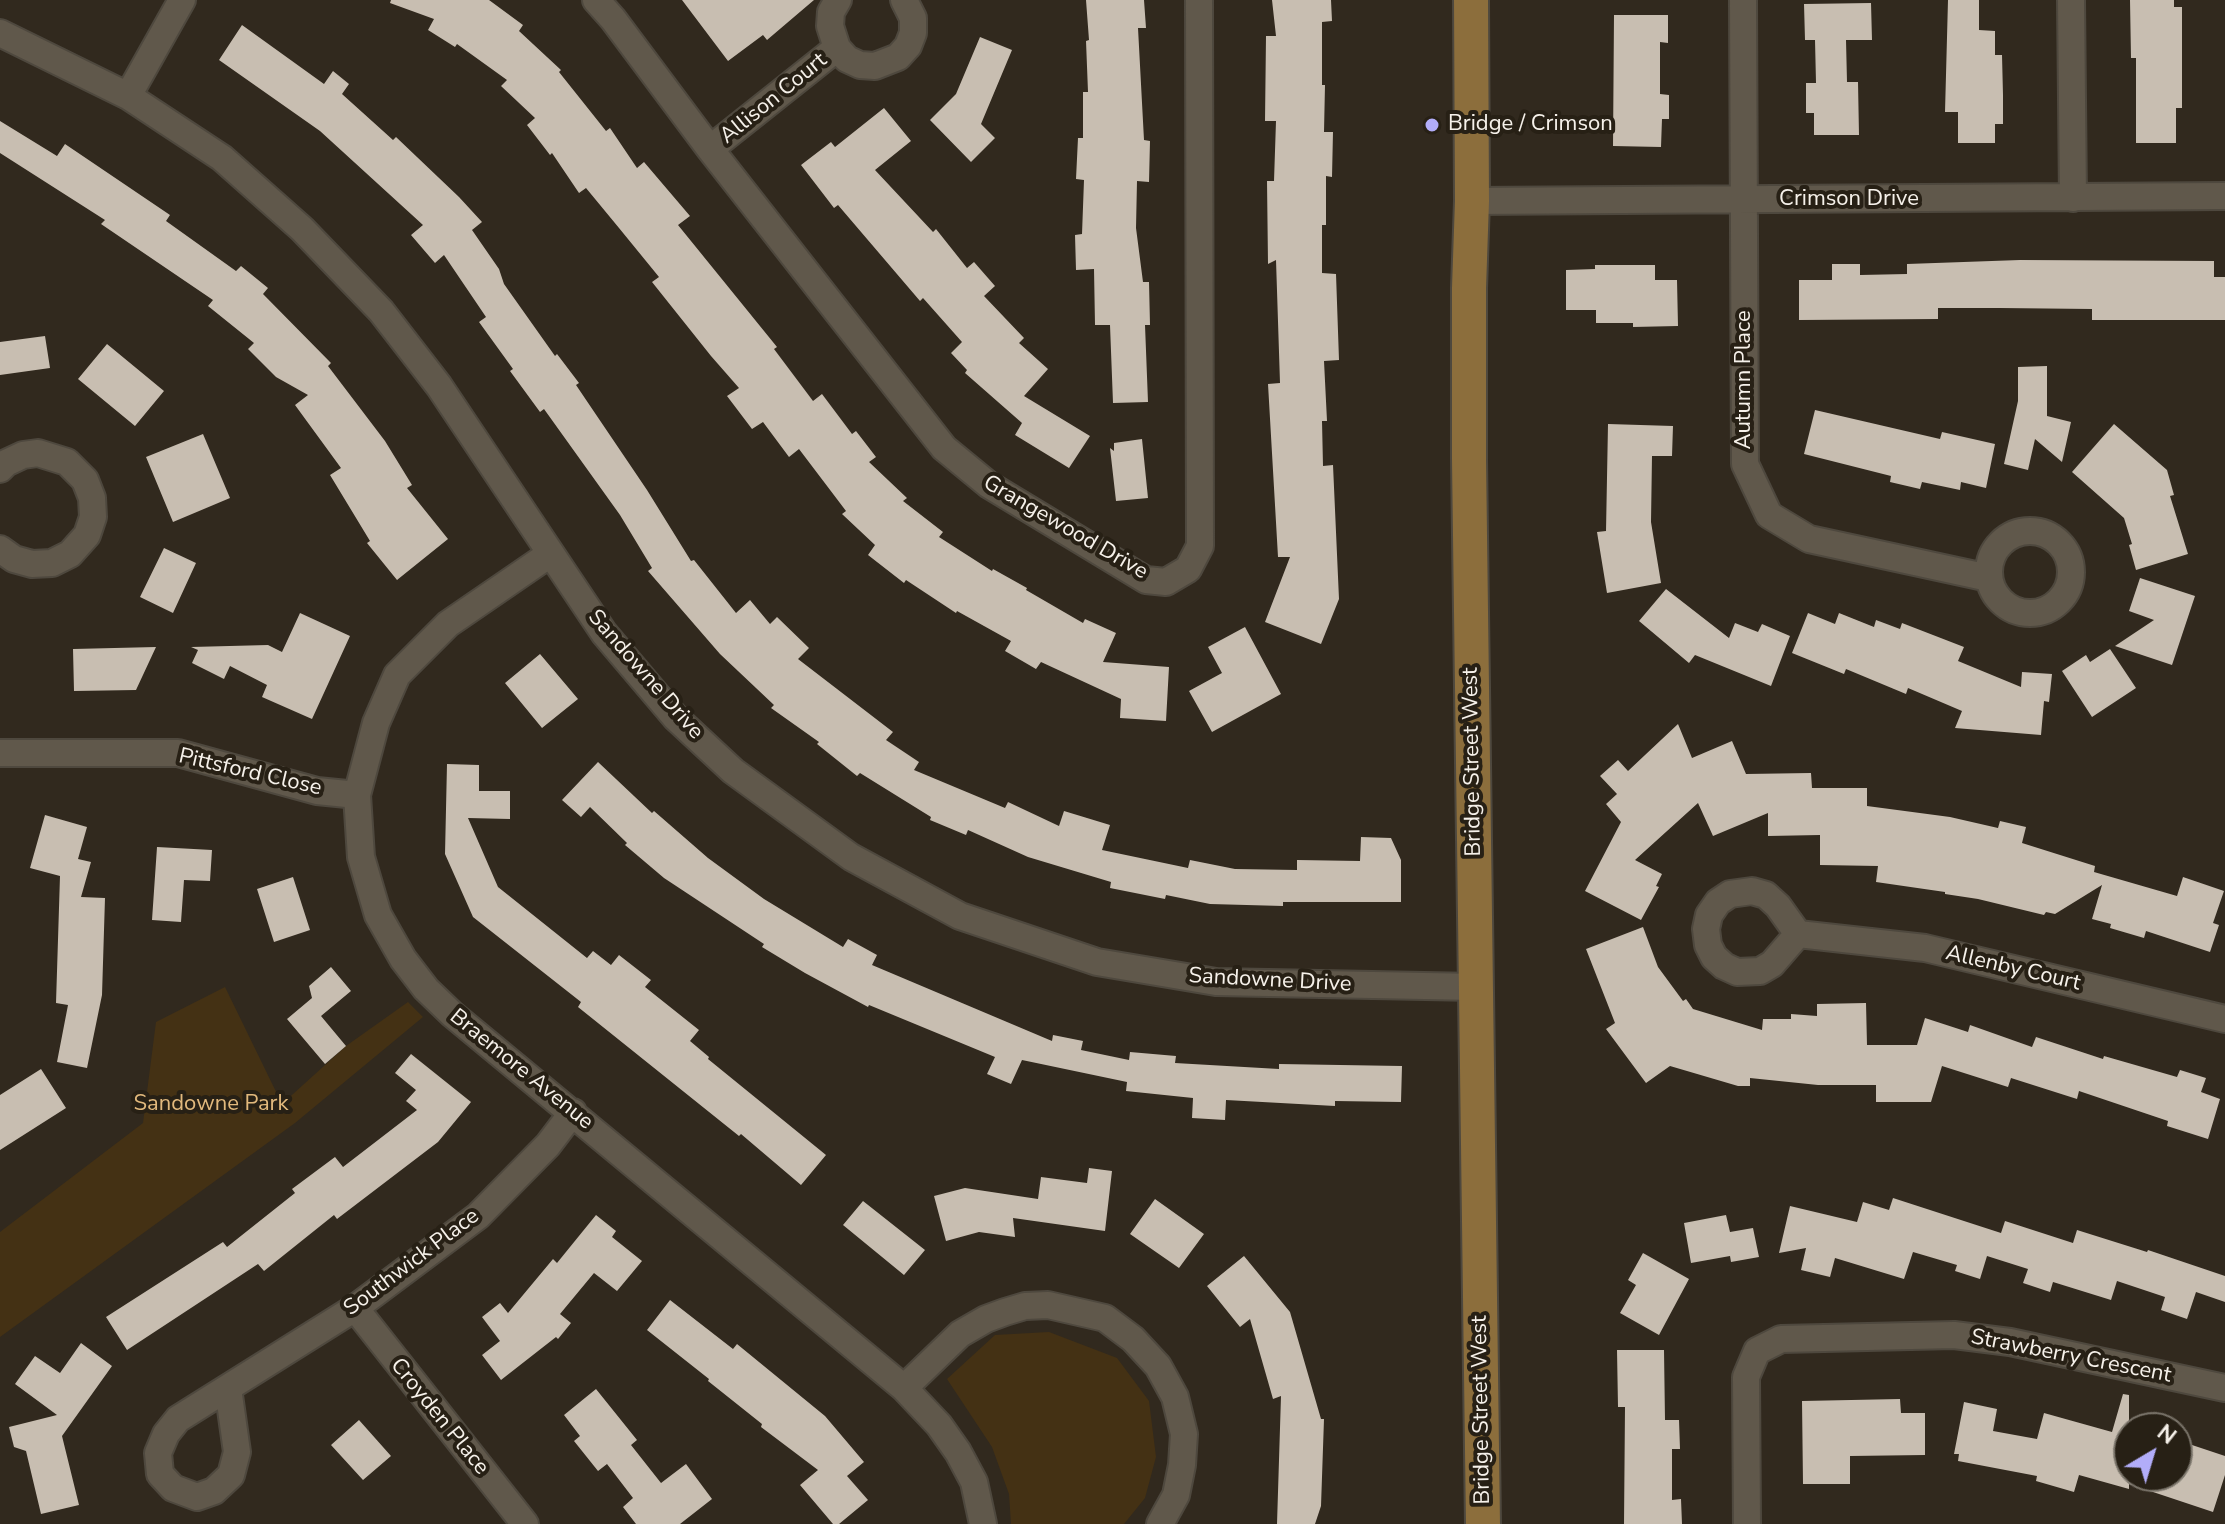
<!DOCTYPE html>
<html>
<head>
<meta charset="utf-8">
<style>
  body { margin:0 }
  #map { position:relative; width:2225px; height:1524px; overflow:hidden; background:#31291e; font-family:"Nunito Sans",sans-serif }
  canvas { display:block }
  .north { position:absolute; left:2113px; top:1412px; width:80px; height:80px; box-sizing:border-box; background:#272015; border:2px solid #7a746a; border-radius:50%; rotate:38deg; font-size:22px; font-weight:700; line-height:32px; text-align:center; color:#f6f1ea }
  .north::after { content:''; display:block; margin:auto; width:28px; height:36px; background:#b2adf9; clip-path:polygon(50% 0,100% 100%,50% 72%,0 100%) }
</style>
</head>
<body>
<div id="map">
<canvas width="2225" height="1524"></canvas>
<div class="north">N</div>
</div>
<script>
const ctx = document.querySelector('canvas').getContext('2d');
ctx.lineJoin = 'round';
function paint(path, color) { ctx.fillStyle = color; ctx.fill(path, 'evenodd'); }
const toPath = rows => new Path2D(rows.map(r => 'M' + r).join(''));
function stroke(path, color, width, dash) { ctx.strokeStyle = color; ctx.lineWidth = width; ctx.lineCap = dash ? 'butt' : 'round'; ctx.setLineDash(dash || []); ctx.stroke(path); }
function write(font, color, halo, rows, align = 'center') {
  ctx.font = font + ' "Nunito Sans",sans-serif'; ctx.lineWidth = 8; ctx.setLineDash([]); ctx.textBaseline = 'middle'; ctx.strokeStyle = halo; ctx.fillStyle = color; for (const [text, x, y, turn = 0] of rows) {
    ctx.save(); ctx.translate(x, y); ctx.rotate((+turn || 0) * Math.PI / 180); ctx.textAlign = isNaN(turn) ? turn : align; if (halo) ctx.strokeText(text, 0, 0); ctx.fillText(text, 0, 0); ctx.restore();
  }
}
paint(toPath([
  [225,987,282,1104,346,1046,408,1002,423,1017,295,1123,0,1337,0,1232,143,1123,156,1022],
  [1049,1332,1117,1358,1149,1401,1156,1457,1145,1498,1124,1524,1011,1524,1009,1494,992,1447,947,1379,995,1335]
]), '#443114');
paint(toPath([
  [391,0,489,0,523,25,519,31,561,70,559,72,606,131,610,128,637,168,644,162,690,216,678,225,777,347,774,349,813,401,822,394,852,434,856,431,876,457,869,462,907,498,903,501,943,532,939,537,992,571,993,569,1027,588,1026,590,1083,623,1085,619,1116,633,1103,662,1169,667,1166,721,1120,718,1121,699,1041,662,1036,669,1005,651,1011,641,957,611,956,613,906,580,904,583,868,555,875,545,842,514,846,511,799,449,789,457,763,422,752,429,727,396,739,388,711,356,652,282,659,277,619,228,586,188,579,193,552,153,550,155,527,125,535,118,501,86,507,80,457,44,455,47,428,30,434,19,390,3],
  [682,0,814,0,767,40,763,35,728,61],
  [1086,0,1144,0,1146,28,1138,28,1144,140,1150,141,1149,182,1137,181,1136,228,1143,282,1149,282,1150,325,1145,325,1148,402,1113,403,1110,325,1095,325,1094,269,1076,270,1075,235,1082,234,1084,180,1076,179,1078,138,1083,138,1083,92,1088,92,1086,41,1089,40],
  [1272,0,1331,0,1332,21,1322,22,1322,85,1325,85,1324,132,1333,132,1332,177,1326,176,1326,225,1322,225,1322,273,1336,274,1339,360,1324,361,1327,421,1322,421,1323,466,1333,465,1339,599,1321,644,1265,622,1290,557,1278,557,1268,384,1280,383,1276,260,1268,264,1267,181,1274,181,1276,121,1265,121,1266,36,1276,36],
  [1948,0,1979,0,1979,30,1995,31,1995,55,2002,55,2003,95,2003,124,1995,124,1995,143,1958,143,1958,112,1945,112],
  [2130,0,2174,0,2174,7,2182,7,2182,108,2176,108,2176,143,2136,143,2136,58,2131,58],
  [1871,3,1872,40,1846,40,1847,82,1858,82,1859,135,1814,135,1814,113,1806,113,1806,83,1816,83,1815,40,1805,40,1804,4],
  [1614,15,1668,15,1668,43,1660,42,1660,94,1669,95,1669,119,1662,119,1661,147,1613,146],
  [242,25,324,84,333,71,349,84,342,94,393,140,396,137,459,197,482,222,472,230,499,269,504,284,555,356,557,354,579,383,576,385,647,490,691,561,694,560,736,613,750,600,770,624,777,617,809,648,798,659,893,732,886,740,919,762,914,770,1005,808,1008,802,1059,826,1064,811,1110,825,1102,850,1188,868,1190,860,1235,869,1297,870,1297,860,1360,861,1361,837,1391,838,1401,860,1401,902,1283,902,1283,906,1210,904,1166,895,1165,899,1110,888,1111,882,1028,857,968,830,966,835,930,820,931,817,860,773,857,776,817,744,819,742,771,708,774,705,720,654,648,571,652,568,620,515,544,409,540,412,510,371,513,369,479,322,486,317,444,255,435,263,411,235,423,225,320,131,219,60],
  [980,37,1012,50,981,124,995,138,971,162,930,120,956,94],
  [884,108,911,141,875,170,933,232,936,229,967,268,974,262,995,286,984,296,1024,338,1019,343,1048,369,1024,396,1090,436,1069,468,1015,435,1022,423,965,373,967,370,951,353,962,342,923,298,920,301,838,205,834,208,801,165,831,142,835,147],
  [0,121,57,156,65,144,170,215,166,221,236,271,241,266,268,288,263,294,331,363,328,366,385,441,412,485,407,488,448,539,397,580,367,543,370,541,330,475,341,468,295,405,308,395,276,377,248,349,254,343,208,306,213,300,101,224,105,220,0,153],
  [2020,260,2214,261,2214,277,2225,277,2225,320,2092,320,2092,309,2000,308,1938,308,1938,319,1799,320,1799,280,1832,280,1832,264,1860,264,1860,275,1907,274,1907,264],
  [1595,265,1655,265,1655,280,1677,280,1678,326,1633,327,1633,323,1596,323,1596,310,1566,310,1566,270,1595,269],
  [45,336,50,368,0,375,0,342],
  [107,344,164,391,135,426,78,379],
  [2047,366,2047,416,2071,422,2062,462,2035,439,2028,470,2004,464,2018,401,2018,367],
  [1815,410,1940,439,1942,432,1995,444,1986,488,1961,482,1960,490,1922,482,1920,489,1890,482,1891,476,1804,454],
  [1608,424,1673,426,1672,456,1652,456,1651,522,1661,583,1607,593,1597,532,1606,531],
  [2114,424,2167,470,2174,495,2170,496,2188,554,2136,570,2129,545,2132,544,2124,518,2072,472],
  [203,434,230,498,173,522,146,457],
  [1142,439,1148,498,1116,501,1110,448,1114,451,1114,443],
  [164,548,196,563,173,613,140,597],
  [2140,578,2195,596,2172,665,2115,646,2154,620,2129,611],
  [1666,589,1729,638,1735,623,1758,632,1762,624,1790,636,1771,686,1695,655,1689,663,1639,621],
  [300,613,350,636,312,719,262,697,267,685,230,666,224,679,192,663,198,650,191,647,268,645,282,652],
  [1808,613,1835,624,1839,613,1874,627,1876,620,1900,629,1902,623,1964,647,1958,661,2021,687,2022,672,2052,674,2049,702,2044,701,2041,735,1955,728,1962,711,1908,688,1906,694,1846,669,1844,674,1792,653],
  [1245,627,1281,694,1212,732,1189,691,1222,673,1208,647],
  [156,647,136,690,74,691,73,649],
  [2110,649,2136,688,2092,717,2062,671,2086,655,2090,662],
  [540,654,578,699,542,728,505,683],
  [1678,724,1692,758,1732,741,1746,774,1811,773,1812,788,1867,788,1867,806,1950,817,1998,828,2000,821,2026,827,2022,843,2095,866,2094,872,2177,896,2183,877,2224,891,2213,923,2219,925,2210,952,2146,931,2144,938,2110,928,2111,924,2092,919,2102,885,2055,914,2046,912,2044,915,1978,899,1945,894,1945,892,1876,882,1878,866,1820,865,1820,835,1768,836,1768,813,1713,836,1698,803,1635,860,1662,874,1656,886,1659,887,1641,920,1585,891,1621,822,1606,804,1617,794,1600,776,1618,760,1628,771],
  [598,762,652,813,654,811,708,858,764,899,843,947,848,939,877,955,872,965,1052,1041,1053,1035,1083,1041,1081,1050,1129,1060,1130,1052,1176,1056,1175,1063,1279,1069,1279,1064,1402,1066,1401,1102,1335,1101,1335,1106,1226,1100,1225,1120,1192,1118,1193,1098,1126,1091,1127,1082,1022,1060,1011,1084,987,1074,995,1057,869,1005,868,1007,805,973,762,947,764,944,664,878,625,845,627,843,590,807,581,817,562,800],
  [447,764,479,765,479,791,510,791,510,819,468,818,498,887,587,958,593,951,611,965,619,955,651,980,645,987,699,1030,690,1041,709,1057,708,1059,826,1155,801,1185,741,1134,739,1136,578,1007,581,1002,473,917,445,854],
  [45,815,87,827,78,859,91,862,81,897,105,898,102,995,87,1068,57,1062,68,1005,56,1003,60,876,30,868],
  [157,847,212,850,210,881,184,880,181,922,152,920],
  [293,877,310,930,274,942,257,889],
  [1643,927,1658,967,1683,1001,1686,999,1693,1009,1762,1030,1763,1019,1791,1019,1791,1014,1817,1016,1817,1004,1866,1003,1867,1045,1917,1045,1925,1018,1968,1032,1970,1025,2032,1047,2036,1037,2103,1059,2104,1056,2177,1077,2180,1070,2206,1078,2201,1092,2220,1099,2208,1139,2167,1126,2168,1121,2079,1091,2077,1099,2011,1078,2008,1087,1942,1066,1931,1102,1876,1102,1876,1085,1818,1085,1750,1078,1750,1086,1738,1086,1670,1066,1646,1083,1606,1029,1615,1023,1586,949],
  [331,967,351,991,321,1016,346,1046,325,1064,287,1019,312,998,309,986],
  [411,1054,471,1102,438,1142,337,1219,334,1215,264,1271,258,1264,127,1350,106,1317,223,1242,227,1247,295,1193,292,1189,335,1157,343,1167,417,1110,406,1101,416,1090,395,1073],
  [41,1069,66,1108,0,1150,0,1095],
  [1089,1168,1112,1171,1105,1231,1013,1218,1015,1237,979,1232,946,1241,934,1196,965,1188,1038,1199,1041,1177,1087,1183],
  [1893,1198,2001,1233,2005,1221,2073,1243,2077,1230,2147,1252,2148,1250,2225,1276,2225,1302,2196,1292,2187,1319,2161,1310,2165,1297,2117,1281,2111,1300,2053,1282,2050,1292,2023,1283,2028,1269,1987,1256,1980,1279,1955,1271,1957,1265,1913,1252,1904,1279,1835,1258,1830,1277,1801,1270,1806,1248,1779,1253,1790,1206,1857,1222,1863,1202,1889,1210],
  [1155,1199,1204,1234,1179,1268,1130,1234],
  [863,1201,925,1250,904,1275,843,1225],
  [596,1215,616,1231,612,1237,642,1261,617,1291,594,1273,560,1314,571,1323,558,1339,556,1337,501,1380,482,1355,500,1341,482,1317,500,1303,508,1313,553,1259,557,1263],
  [1726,1215,1730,1232,1753,1228,1759,1257,1731,1262,1730,1256,1691,1263,1684,1223],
  [1643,1253,1689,1279,1659,1335,1620,1313,1636,1285,1628,1280],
  [1244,1256,1290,1312,1321,1419,1324,1419,1321,1506,1315,1524,1277,1524,1281,1396,1273,1399,1250,1319,1240,1327,1207,1286],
  [670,1300,733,1349,737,1344,825,1416,864,1462,847,1476,868,1500,839,1524,833,1524,800,1485,818,1470,761,1427,762,1424,708,1381,709,1379,647,1330],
  [81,1343,112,1366,62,1436,79,1505,41,1514,26,1451,14,1447,9,1427,57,1415,15,1384,35,1356,60,1373],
  [1617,1350,1664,1350,1665,1420,1679,1420,1680,1449,1672,1449,1672,1500,1681,1499,1682,1524,1624,1524,1625,1407,1618,1407],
  [596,1389,637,1440,631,1445,661,1483,686,1464,712,1499,680,1524,636,1524,623,1507,633,1498,607,1464,598,1471,574,1441,580,1436,564,1415],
  [2123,1394,2129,1395,2129,1476,2177,1476,2177,1440,2225,1456,2225,1475,2213,1512,2129,1484,2129,1489,2079,1475,2074,1492,2036,1481,2037,1476,1958,1461,1959,1454,1954,1454,1964,1402,1997,1409,1993,1431,2037,1439,2044,1413,2112,1432],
  [1900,1399,1901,1413,1925,1413,1925,1455,1850,1456,1850,1484,1803,1484,1802,1401],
  [359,1420,391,1456,363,1480,331,1445]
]), '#c8beb1');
const minor = toPath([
  [596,0,613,19,710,149,944,448,989,485,1146,580,1166,582,1188,569,1200,546,1199,0],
  [838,0,831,12,830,26,837,48,847,59,860,65,875,66,898,57,908,46,913,33,913,18,904,0],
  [1743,0,1745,464,1769,515,1809,539,1989,578],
  [2071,0,2073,198],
  [0,33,128,96,222,158,302,229,381,311,439,386,604,633,676,718,733,771,851,857,960,916,1097,962,1216,982,1477,987],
  [128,96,182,0],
  [710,149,837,48],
  [1472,201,2225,196],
  [0,469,6,463,23,455,38,453,67,462,85,480,92,498,93,517,87,535,70,554,52,563,32,564,14,559,0,549],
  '1989 572a41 41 0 1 1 82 0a41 41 0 1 1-82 0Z',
  [550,554,448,624,397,675,376,723,357,795,361,857,378,915,403,959,426,989,452,1014,904,1388,939,1425,958,1452,974,1482,983,1524],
  [0,753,178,753,317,791,357,795],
  [1798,934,1772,964,1760,971,1737,972,1724,966,1714,957,1708,945,1706,929,1709,915,1718,902,1730,894,1752,891,1766,895,1778,906,1798,934,1925,948,2225,1019],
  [355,1308,525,1524],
  [228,1388,237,1452,231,1475,214,1491,197,1497,173,1488,160,1474,158,1453,166,1434,178,1419,355,1308,478,1216,548,1145,573,1112],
  [904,1388,960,1334,986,1319,1005,1312,1025,1306,1048,1305,1105,1318,1133,1339,1158,1366,1175,1397,1184,1434,1182,1465,1176,1495,1160,1524],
  [1747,1524,1746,1377,1757,1351,1781,1339,1954,1335,2010,1342,2225,1388]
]);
const major = toPath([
  [1471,0,1472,201,1469,288,1469,459,1483,1524]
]);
stroke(minor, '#4e483e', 30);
stroke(major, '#4e483e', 38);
stroke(minor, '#60584b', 26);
stroke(major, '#8c6e3c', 34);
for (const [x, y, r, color] of [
  [1432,125,8,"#b2adf9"]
]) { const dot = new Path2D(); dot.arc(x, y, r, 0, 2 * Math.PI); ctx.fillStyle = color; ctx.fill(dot); stroke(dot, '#272015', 3); }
write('22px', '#f6f1ea', '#272015', [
  ["Allison Court",774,99,-39],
  ["Crimson Drive",1849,200],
  ["Autumn Place",1745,380,-90],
  ["Grangewood Drive",1065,528,30],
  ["Sandowne Drive",645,675,49],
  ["Bridge Street West",1473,762,-91],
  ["Pittsford Close",250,773,13],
  ["Allenby Court",2013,969,13],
  ["Sandowne Drive",1270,981,3],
  ["Braemore Avenue",521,1070,39],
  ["Southwick Place",412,1263,-37],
  ["Strawberry Crescent",2071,1357,11],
  ["Bridge Street West",1482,1410,-91],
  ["Croyden Place",439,1417,51]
]);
write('22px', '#f6f1ea', '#272015', [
  ["Bridge / Crimson",1448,125]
], 'left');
write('22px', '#e2b97d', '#272015', [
  ["Sandowne Park",211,1105]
]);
</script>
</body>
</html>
